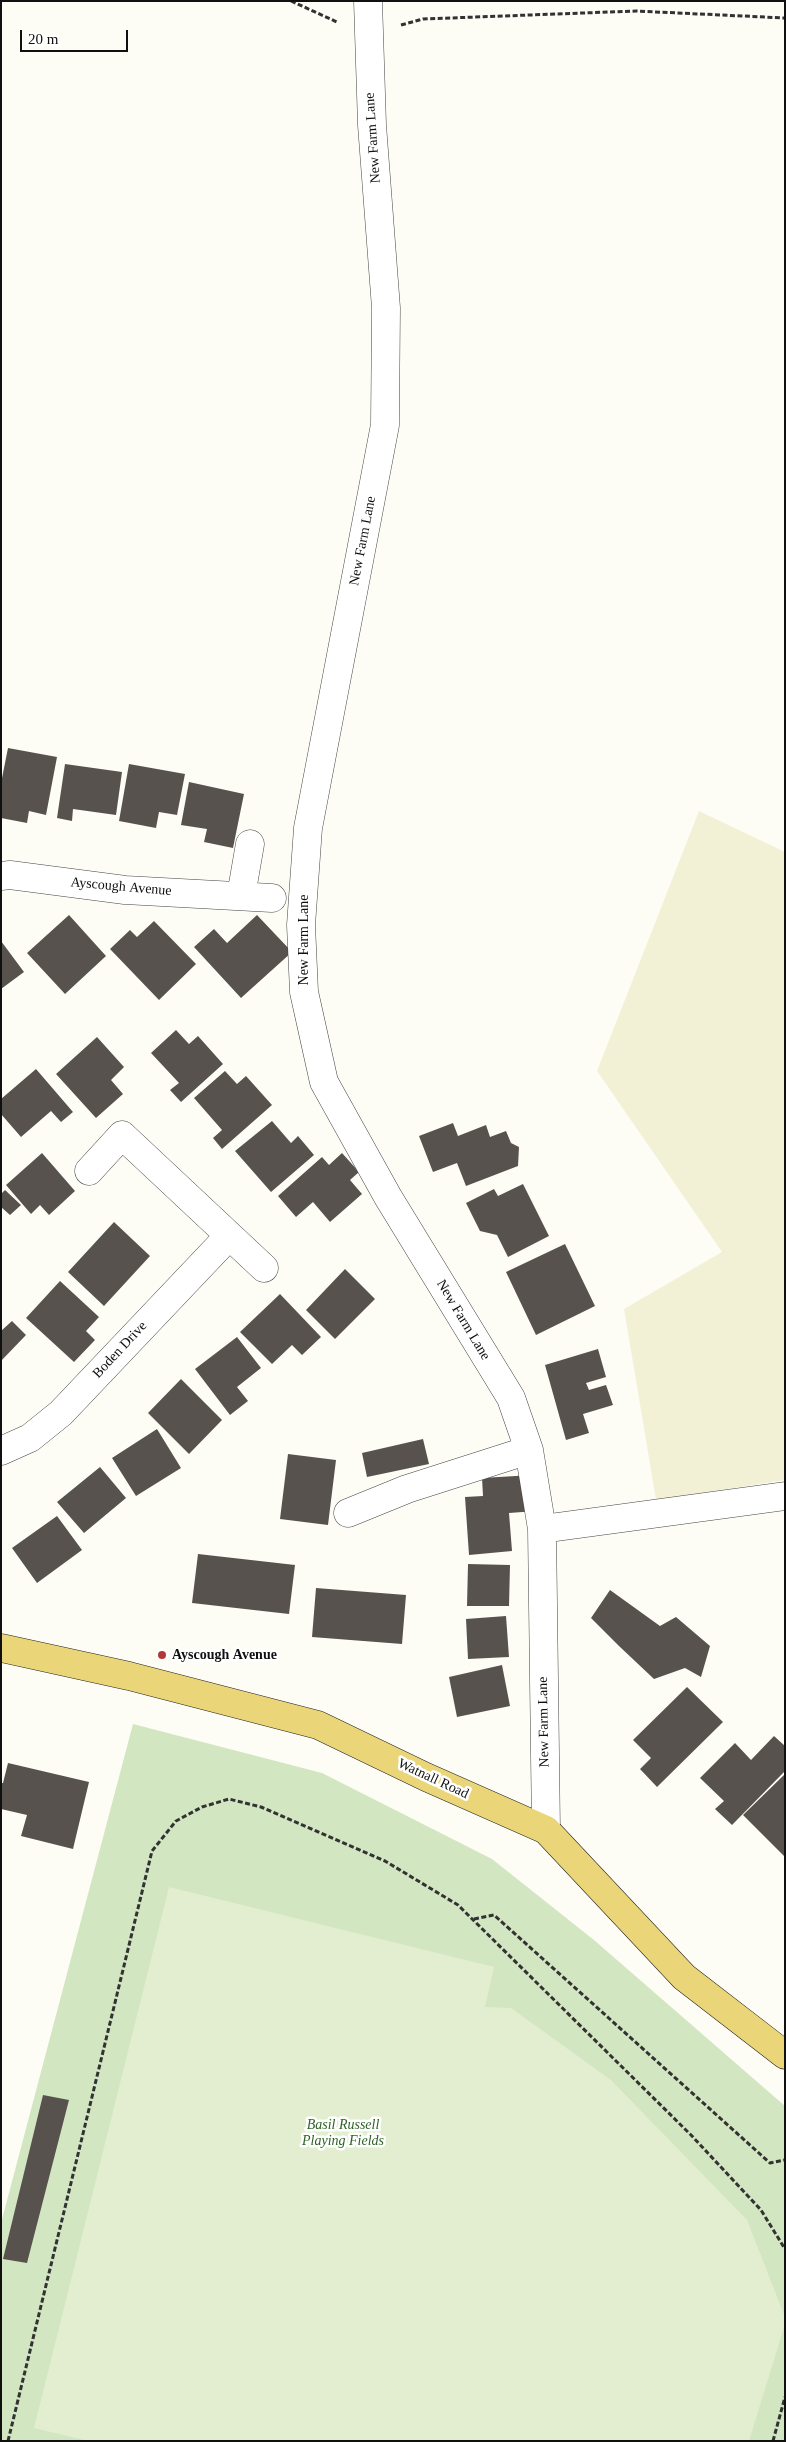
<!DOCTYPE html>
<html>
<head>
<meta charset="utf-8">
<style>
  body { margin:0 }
  #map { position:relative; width:786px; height:2442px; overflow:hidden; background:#fefdf5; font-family:Georgia,serif }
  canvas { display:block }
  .frame { position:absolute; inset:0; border:2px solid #101010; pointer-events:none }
  .scale { position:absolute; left:20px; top:30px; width:108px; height:22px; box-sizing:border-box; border:2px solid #101010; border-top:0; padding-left:6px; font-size:15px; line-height:18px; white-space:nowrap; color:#101010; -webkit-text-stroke:4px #fff; paint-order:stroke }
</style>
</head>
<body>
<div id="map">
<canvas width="786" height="2442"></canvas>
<div class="frame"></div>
<div class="scale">20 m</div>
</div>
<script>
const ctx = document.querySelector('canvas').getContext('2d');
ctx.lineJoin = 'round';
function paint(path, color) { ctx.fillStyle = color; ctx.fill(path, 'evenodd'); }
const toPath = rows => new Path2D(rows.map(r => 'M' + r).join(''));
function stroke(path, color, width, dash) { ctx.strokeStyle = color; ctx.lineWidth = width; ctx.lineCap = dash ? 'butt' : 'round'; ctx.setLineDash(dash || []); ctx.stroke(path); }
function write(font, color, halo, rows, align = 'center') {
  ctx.font = font + ' Georgia,serif'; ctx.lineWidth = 5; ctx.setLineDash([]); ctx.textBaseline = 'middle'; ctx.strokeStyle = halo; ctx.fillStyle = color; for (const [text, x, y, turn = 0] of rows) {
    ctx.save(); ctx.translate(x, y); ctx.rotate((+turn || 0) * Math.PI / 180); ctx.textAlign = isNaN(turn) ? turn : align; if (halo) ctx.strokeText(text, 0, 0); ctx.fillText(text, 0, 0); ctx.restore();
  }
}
paint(toPath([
  [699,811,785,852,785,1480,656,1500,624,1309,722,1252,597,1071]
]), '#f2f1d6');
paint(toPath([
  [133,1724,322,1773,492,1859,594,1940,785,2106,785,2441,1,2441,1,2223]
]), '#d2e6c1');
paint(toPath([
  [169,1887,494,1967,485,2007,511,2008,611,2080,747,2220,785,2317,785,2324,749,2441,88,2441,34,2428]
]), '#e3eed1');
paint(toPath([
  [8,748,57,757,46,815,29,811,27,823,1,818,1,783],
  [65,764,122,772,116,815,73,809,72,821,57,818],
  [129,764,185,774,177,815,159,812,156,828,119,821],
  [189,782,244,794,233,848,204,842,207,829,181,825],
  [69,915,106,956,65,994,27,953],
  [257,915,292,952,241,998,194,947,214,929,227,943],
  [154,921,196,964,159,1000,110,949,130,930,137,937],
  [1,941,24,972,1,989],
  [176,1030,189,1044,198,1036,223,1064,181,1102,170,1090,179,1083,151,1053],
  [97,1037,124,1067,111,1080,123,1094,96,1118,56,1074],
  [36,1069,73,1112,61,1122,51,1111,21,1137,1,1114,1,1099],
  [225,1071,237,1084,246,1076,272,1105,222,1149,213,1138,222,1130,194,1098],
  [272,1121,291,1143,298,1136,314,1155,271,1192,235,1151],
  [453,1123,458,1136,486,1125,490,1137,506,1131,511,1143,519,1147,518,1166,466,1186,457,1163,433,1172,419,1136],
  [42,1153,75,1191,49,1215,40,1205,31,1214,6,1185],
  [342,1153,359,1172,350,1180,362,1194,330,1222,313,1202,296,1217,278,1196,322,1157,329,1165],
  [523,1184,549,1236,508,1257,497,1235,480,1231,466,1203,494,1189,498,1196],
  [5,1190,21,1205,10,1215,1,1207,1,1194],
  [114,1222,150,1256,104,1306,68,1272],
  [565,1244,595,1306,536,1335,506,1272],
  [345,1269,375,1299,335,1339,306,1310],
  [60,1281,99,1317,86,1331,95,1340,74,1362,26,1318],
  [280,1294,321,1337,302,1355,292,1345,272,1364,240,1332],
  [12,1321,26,1335,1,1361,1,1331],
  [237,1337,261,1368,237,1387,248,1401,230,1415,195,1369],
  [598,1349,606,1377,586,1383,589,1390,606,1385,613,1405,583,1414,589,1433,566,1440,545,1365],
  [181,1379,222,1420,189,1454,148,1413],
  [157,1429,181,1468,136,1496,112,1458],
  [423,1439,429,1464,367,1477,362,1453],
  [288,1454,336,1460,328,1525,280,1519],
  [100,1467,126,1498,84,1533,57,1502],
  [533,1475,536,1511,509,1513,512,1551,469,1555,465,1497,483,1496,482,1478],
  [57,1516,82,1550,37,1583,12,1548],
  [198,1554,295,1565,289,1614,192,1603],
  [468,1564,510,1565,509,1606,467,1606],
  [316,1588,406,1595,402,1644,312,1637],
  [610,1590,660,1626,676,1617,710,1646,701,1677,685,1668,654,1679,619,1646,591,1618],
  [506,1616,509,1657,468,1659,466,1619],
  [502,1665,510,1706,457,1717,449,1677],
  [687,1687,723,1722,657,1787,640,1769,651,1758,633,1740],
  [774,1736,785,1746,785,1771,732,1825,715,1809,724,1801,700,1778,735,1743,751,1760],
  [8,1763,89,1782,73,1849,21,1836,27,1815,1,1809,1,1783,3,1783],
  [785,1774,785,1857,743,1815],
  [43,2095,69,2100,27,2263,3,2259]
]), '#58524e');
const minor = toPath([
  [368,1,372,125,386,308,385,425,308,828,301,925,304,992,324,1082,388,1197,511,1398,529,1450,542,1529,546,1830],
  [1,876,10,875,125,890,272,898],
  [241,896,250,844],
  [89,1171,122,1135,264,1268],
  [1,1451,30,1438,61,1413,229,1236],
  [348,1513,407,1489,529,1450],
  [542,1529,785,1496]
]);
const major = toPath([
  [1,1648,129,1676,318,1725,426,1777,546,1830,684,1977,785,2055]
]);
stroke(minor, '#434343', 29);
stroke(major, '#212121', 29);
stroke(toPath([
  [291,1,337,22],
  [401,25,423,19,636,11,785,18],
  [474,1919,494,1915,770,2163,785,2160],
  [8,2441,152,1851,176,1821,202,1807,229,1799,261,1807,385,1861,458,1905,691,2135,761,2210,785,2249],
  [773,2441,785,2397]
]), '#323232', 3, [5, 2.5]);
stroke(minor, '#fff', 28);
stroke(major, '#ead578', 28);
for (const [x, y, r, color] of [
  [162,1655,5,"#b33736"]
]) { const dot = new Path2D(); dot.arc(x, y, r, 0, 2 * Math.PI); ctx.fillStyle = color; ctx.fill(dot); stroke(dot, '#fff', 2); }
write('14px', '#101010', '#fff', [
  ["New Farm Lane",373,138,-94],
  ["New Farm Lane",363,541,-79],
  ["Ayscough Avenue",121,887,5],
  ["New Farm Lane",304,940,-90],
  ["New Farm Lane",463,1320,59],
  ["Boden Drive",120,1350,-47],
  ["New Farm Lane",544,1722,-91],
  ["Watnall Road",433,1779,25]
]);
write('bold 14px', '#101010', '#fff', [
  ["Ayscough Avenue",172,1655]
], 'left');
write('italic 14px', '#2f6226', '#fff', [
  ["Basil Russell",343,2125],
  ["Playing Fields",343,2141]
]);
</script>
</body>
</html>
